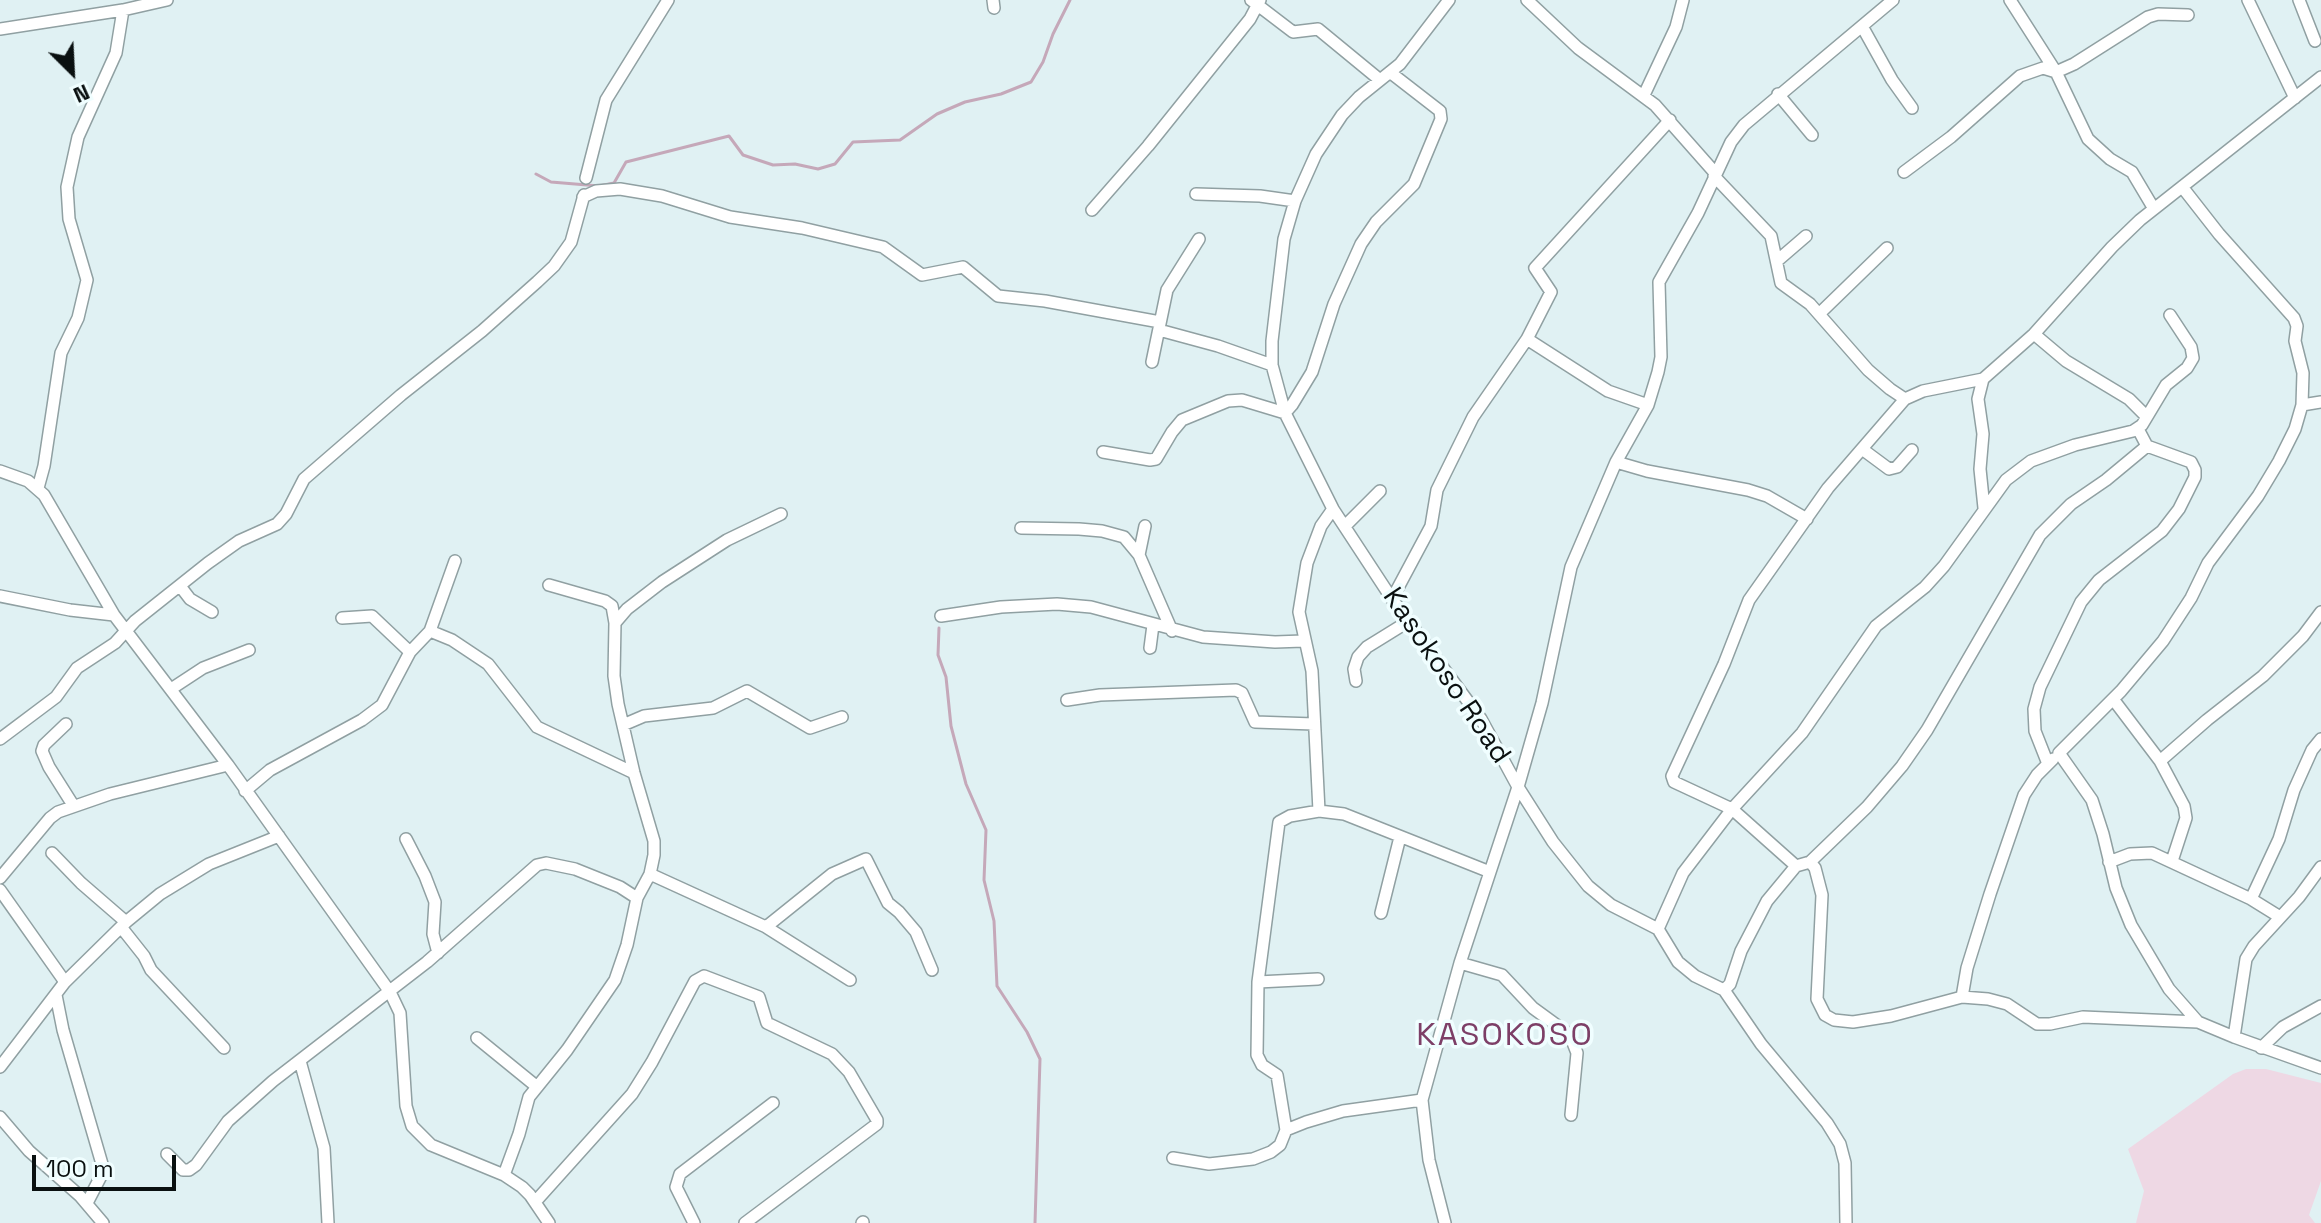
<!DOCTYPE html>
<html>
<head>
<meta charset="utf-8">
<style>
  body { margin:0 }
  #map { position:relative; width:2321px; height:1223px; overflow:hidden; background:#e0f1f3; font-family:"Space Grotesk",sans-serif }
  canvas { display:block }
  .north { position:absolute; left:32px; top:32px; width:80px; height:80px; -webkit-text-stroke:6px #f0feff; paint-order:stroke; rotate:156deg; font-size:22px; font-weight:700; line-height:32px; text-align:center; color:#0a1010 }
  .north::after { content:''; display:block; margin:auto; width:28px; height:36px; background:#0a1010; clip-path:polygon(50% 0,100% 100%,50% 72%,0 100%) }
  .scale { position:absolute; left:32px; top:1155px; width:144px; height:36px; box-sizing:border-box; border:4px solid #0a1010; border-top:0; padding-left:10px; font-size:24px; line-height:28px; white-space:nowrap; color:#0a1010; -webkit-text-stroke:6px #f0feff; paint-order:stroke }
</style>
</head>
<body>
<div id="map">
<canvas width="2321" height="1223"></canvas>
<div class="north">N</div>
<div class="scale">100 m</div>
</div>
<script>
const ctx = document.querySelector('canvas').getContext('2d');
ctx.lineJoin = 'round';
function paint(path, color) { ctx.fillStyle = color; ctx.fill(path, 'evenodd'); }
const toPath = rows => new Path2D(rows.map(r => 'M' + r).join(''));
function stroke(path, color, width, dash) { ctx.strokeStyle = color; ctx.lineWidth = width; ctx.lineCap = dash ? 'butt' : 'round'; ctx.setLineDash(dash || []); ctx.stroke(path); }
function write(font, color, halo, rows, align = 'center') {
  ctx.font = font + ' "Space Grotesk",sans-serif'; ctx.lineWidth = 7; ctx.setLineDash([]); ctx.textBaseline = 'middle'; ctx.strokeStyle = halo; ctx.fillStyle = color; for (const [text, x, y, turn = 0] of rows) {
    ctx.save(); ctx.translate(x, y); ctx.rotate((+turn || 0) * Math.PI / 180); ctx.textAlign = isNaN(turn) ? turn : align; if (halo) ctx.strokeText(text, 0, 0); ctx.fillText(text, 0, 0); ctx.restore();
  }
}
paint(toPath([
  [2246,1069,2266,1069,2321,1083,2321,1181,2309,1215,2315,1223,2136,1223,2144,1191,2128,1149,2233,1074]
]), '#eed8e4');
stroke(toPath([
  [536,174,551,182,599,186,614,183,626,162,729,136,743,155,773,165,795,164,818,169,835,164,853,142,900,140,937,114,965,102,1001,94,1031,82,1043,62,1053,34,1070,0],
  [939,628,938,655,946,677,951,726,966,784,986,830,984,880,994,921,997,986,1027,1032,1040,1059,1035,1223]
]), '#c5a8b9', 3);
const minor = toPath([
  [993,0,994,8],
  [1251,0,1293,32,1318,29,1380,80],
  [1527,0,1578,48,1655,105,1716,174],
  [2010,0,2056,72,2088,139,2110,159,2132,172,2154,209],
  [2248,0,2295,98],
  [2299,0,2315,41],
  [1863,28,1892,80,1912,108],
  [0,29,123,10,167,0],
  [1778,94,1812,135],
  [1644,95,1676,27,1683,0],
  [1904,172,1951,137,2020,76,2043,68,2056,72,2074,64,2148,17,2158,14,2188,15],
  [1714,176,1771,236,1781,283,1810,304,1868,370,1890,389,1905,399,1923,391,1983,379],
  [586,178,606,100,668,0],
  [2183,188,2219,234,2294,318,2297,326,2295,341,2303,373,2302,405,2295,429,2279,461,2258,496,2208,563,2191,598,2163,641,2121,691,2059,753,2092,800,2103,834,2116,888,2131,925,2169,989,2198,1022],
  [1196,194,1260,196,1295,201],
  [583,197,596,191,620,189,662,196,730,217,802,228,883,247,922,275,963,267,998,296,1045,301,1160,322],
  [1092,210,1148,146,1250,19,1260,0],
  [1777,261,1806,236],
  [1819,314,1887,248],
  [1159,330,1218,346,1272,365],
  [2034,334,2066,361,2129,399,2146,416],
  [1152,362,1167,290,1199,239],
  [1648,405,1608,391,1527,339,1551,292,1535,268,1670,120],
  [2302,405,2321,402],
  [1862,449,1889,469,1897,467,1912,450],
  [1103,452,1150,460,1156,459,1172,432,1182,420,1228,401,1242,400,1285,413,1292,405,1312,372,1334,304,1361,244,1376,222,1414,184,1441,119,1440,111,1391,73],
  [1616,462,1647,471,1748,490,1767,496,1807,519],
  [0,471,28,481,44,495,114,615],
  [38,488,44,466,61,353,78,318,87,280,69,219,67,187,78,137,116,53,123,10],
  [1984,508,1980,469,1983,434,1978,399,1983,379,2034,334,2112,247,2140,220,2321,77],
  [1345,526,1380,491],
  [1021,528,1079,529,1102,531,1124,537,1139,555,1172,631],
  [1139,555,1145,526],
  [180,586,190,599,212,612],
  [0,596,70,610,114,615,228,765,390,992,400,1013,406,1106,412,1126,431,1145,504,1175,522,1187,530,1195,549,1223],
  [1392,599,1431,526,1437,490,1473,417,1527,339],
  [941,616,1001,607,1057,604,1091,607,1203,637,1275,642,1303,641],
  [342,618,372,616,410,652],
  [615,623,627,609,662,582,727,540,781,514],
  [430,631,452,640,488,664,537,727,634,773],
  [1150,648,1153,625],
  [1356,681,1354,669,1358,657,1367,647,1409,621],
  [171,689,203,668,249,650],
  [2113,699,2160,761,2184,806,2186,818,2172,861],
  [1067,700,1100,695,1236,690,1242,693,1255,722,1314,724],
  [66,724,44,745,42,751,49,767,73,805],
  [623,725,644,716,713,708,747,691,810,728,842,717],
  [0,739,56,697,77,668,115,643,135,621,208,563,239,541,277,524,286,514,304,479,401,395,482,331,537,282,554,266,571,242,584,195],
  [2160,761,2207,720,2263,676,2303,636,2321,612],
  [2048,764,2035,731,2034,709,2040,687,2081,602,2099,580,2162,531,2179,509,2195,477,2195,470,2191,462,2147,446,2138,429],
  [245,791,270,770,362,720,382,705,410,652,430,631,455,561],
  [1319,811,1312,671,1299,612,1307,563,1321,526,1333,509],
  [406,839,425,876,435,902,433,934,438,953],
  [52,853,81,883,126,922],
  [1810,862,1815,868,1822,895,1817,999,1825,1015,1834,1020,1853,1022,1891,1016,1962,997,1988,999,2007,1004,2037,1024,2050,1024,2083,1017,2198,1022,2234,1037],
  [2109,862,2130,854,2152,853,2251,899,2280,917],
  [1796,866,1732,809,1674,782,1672,776,1724,664,1749,600,1828,488,1905,399],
  [2321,867,2299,897,2254,946,2246,959,2234,1037,2321,1068],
  [650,874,766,927,850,980],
  [0,878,50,818,58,812,110,794,228,765],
  [0,890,65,982],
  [2251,899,2279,839,2294,790,2312,750,2321,739],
  [1381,913,1400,837],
  [121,927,144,956,151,970,224,1048],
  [766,927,832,874,866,859,888,903,899,912,916,932,932,970],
  [1658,929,1683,873,1732,809,1802,733,1876,626,1925,587,1944,566,2006,480,2031,461,2075,445,2133,431,2142,425,2166,385,2187,368,2193,358,2191,347,2170,315],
  [1460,963,1502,975,1533,1008,1570,1035,1577,1053,1571,1115],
  [1258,982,1318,979],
  [1724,990,1730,984,1741,951,1767,901,1796,866,1810,862,1867,807,1902,766,1927,730,2040,535,2071,504,2106,480,2147,446],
  [56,995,63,1030,102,1164,101,1176,87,1203],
  [1962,997,1967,968,1990,894,2024,795,2037,775,2053,759],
  [477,1038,536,1086],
  [2261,1048,2283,1027,2321,1006],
  [300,1061,324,1148,328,1223],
  [0,1067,65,982,126,922,160,894,209,864,279,836],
  [0,1117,29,1151,80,1196,103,1223],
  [1286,1130,1277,1075,1262,1065,1257,1055,1258,982,1279,822,1290,816,1319,811,1344,814,1490,872],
  [167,1154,183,1170,189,1170,196,1165,228,1121,273,1081,427,962,537,865,546,863,575,869,620,887,637,898],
  [1173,1158,1209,1164,1253,1159,1271,1152,1280,1145,1286,1130,1306,1122,1343,1111,1422,1100],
  [504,1175,519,1134,529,1097,567,1050,615,980,627,945,637,898,650,874,654,855,654,841,634,773,618,704,614,676,615,623,612,606,605,601,549,585],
  [535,1202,632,1094,652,1062,695,981,704,976,759,997,767,1023,832,1054,849,1072,877,1120,877,1124,745,1223],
  [694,1223,676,1187,680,1174,773,1103],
  [862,1223,863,1222],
  [1445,1223,1429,1160,1422,1100,1460,963,1518,787,1481,719,1392,599,1333,509,1285,413,1272,365,1272,341,1284,239,1295,201,1316,154,1342,115,1359,97,1400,64,1449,0],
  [1846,1223,1845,1163,1840,1144,1827,1123,1761,1044,1724,990,1695,976,1678,962,1658,929,1611,905,1588,886,1553,842,1518,787,1542,703,1571,567,1616,462,1648,405,1658,372,1661,357,1659,282,1698,213,1731,142,1744,125,1893,0]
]);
stroke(minor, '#90a0a2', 14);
stroke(minor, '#fff', 11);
write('28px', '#0a1010', '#f0feff', [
  ["Kasokoso Road",1446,676,56]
]);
ctx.letterSpacing = '2px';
write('32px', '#7d3f67', '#f0feff', [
  ["KASOKOSO",1505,1036]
]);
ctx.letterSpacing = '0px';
</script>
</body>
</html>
